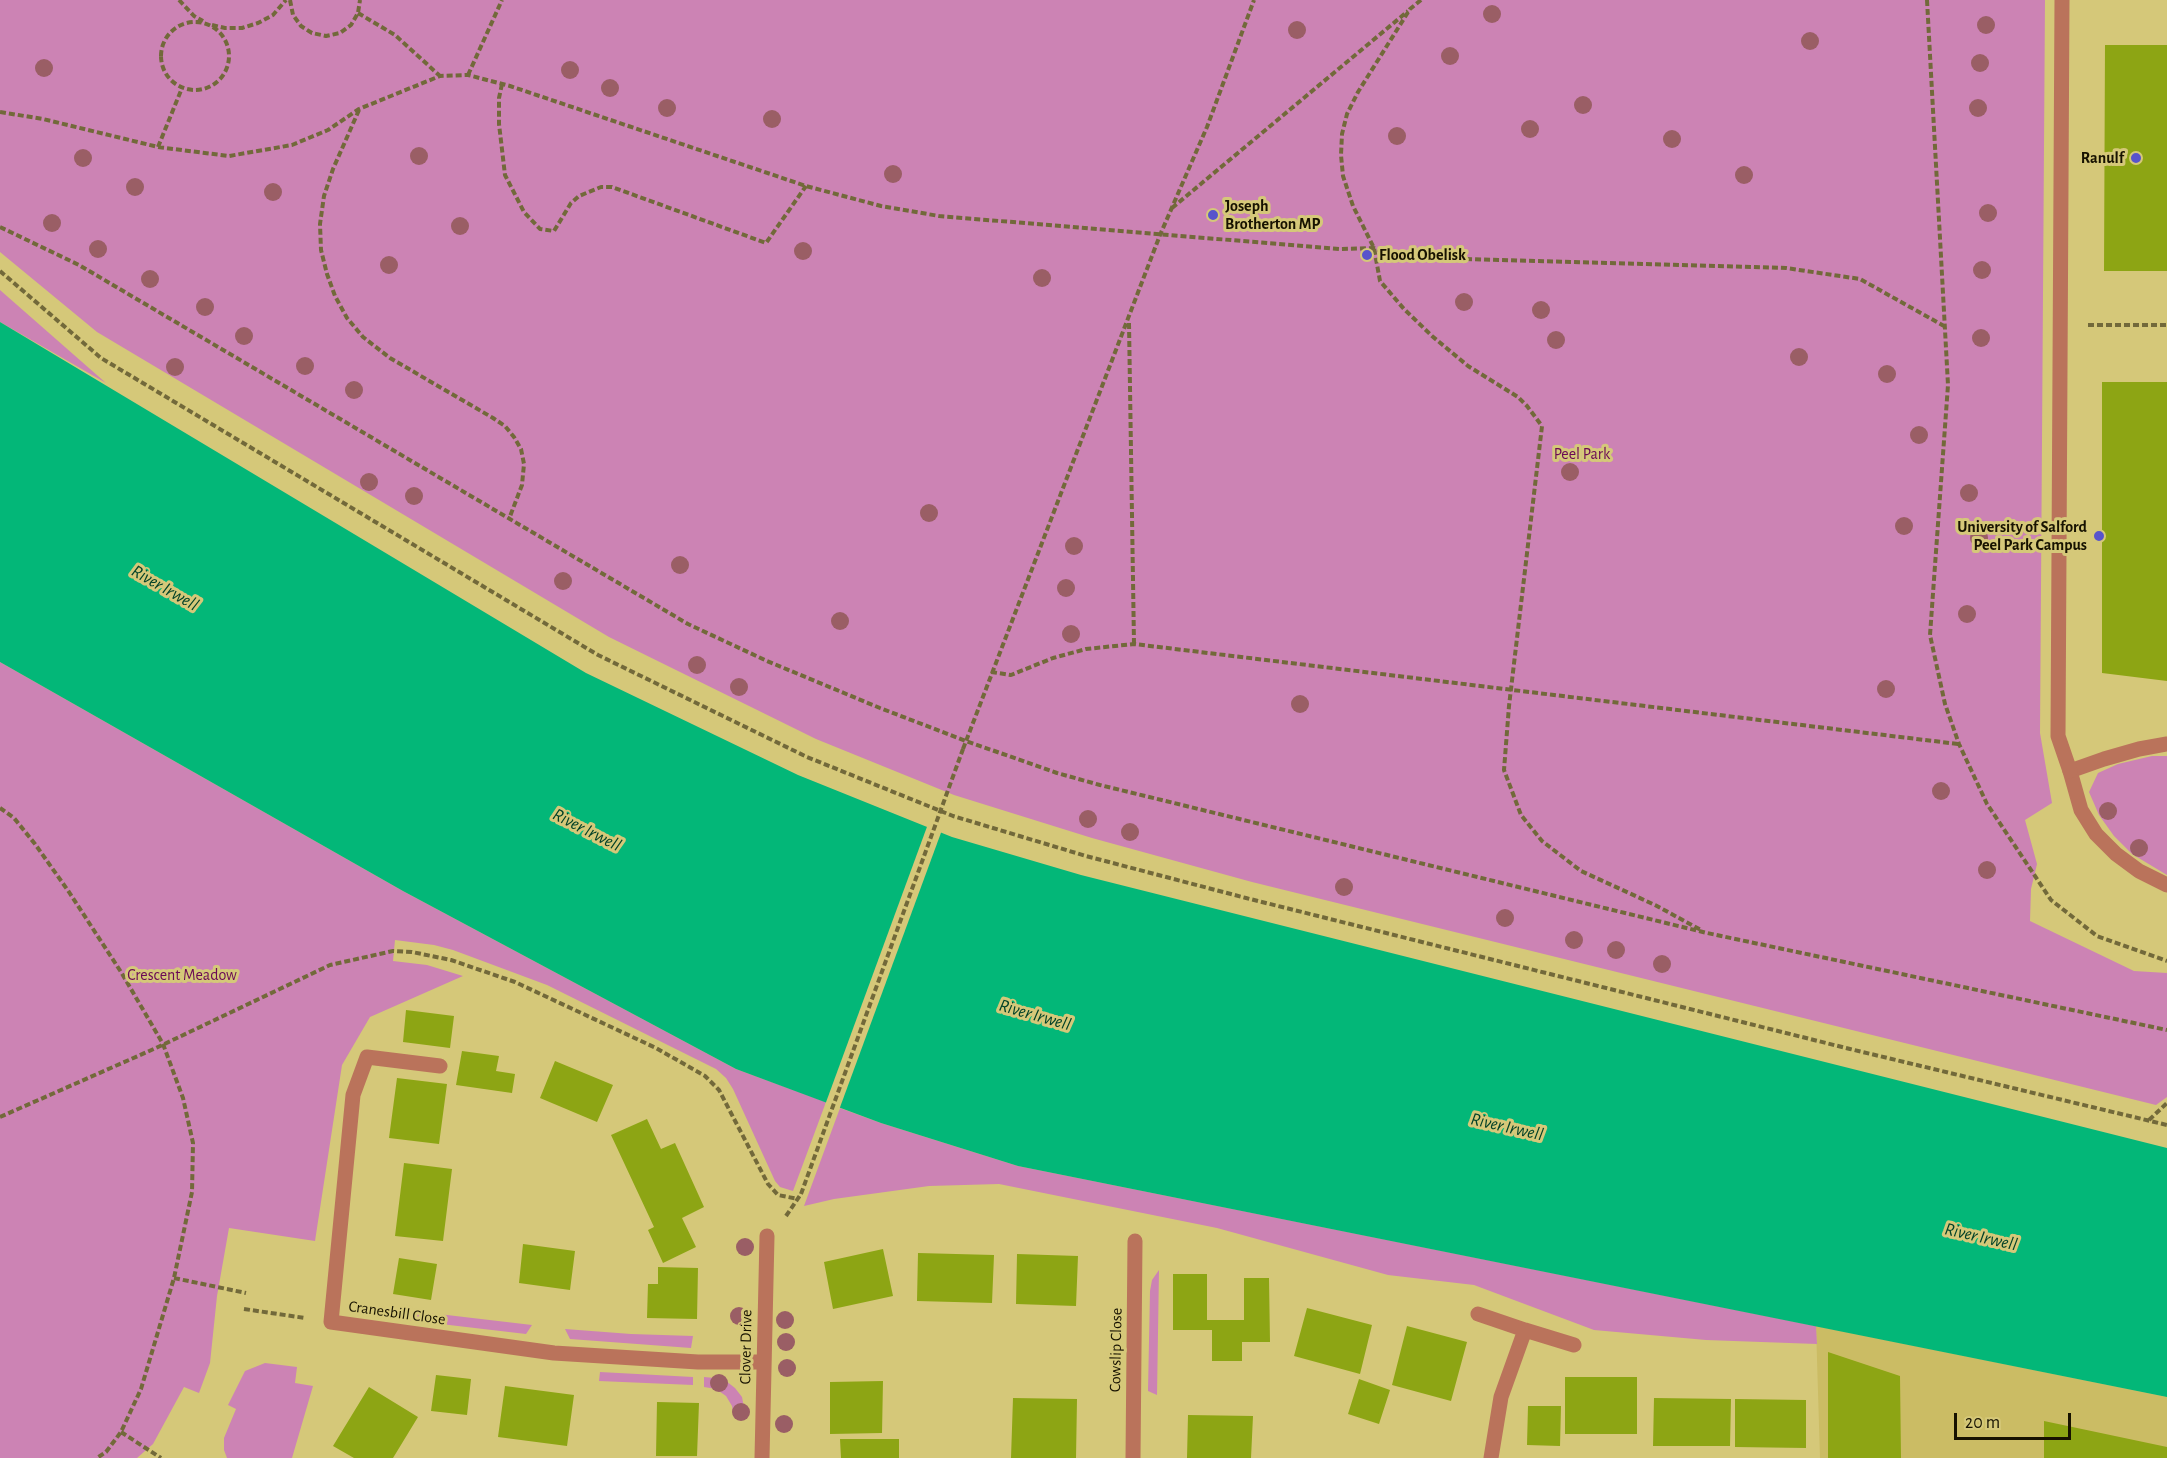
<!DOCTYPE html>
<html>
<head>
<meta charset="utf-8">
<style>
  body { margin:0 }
  #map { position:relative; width:2167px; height:1458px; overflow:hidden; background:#d5c879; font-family:"Alegreya Sans",sans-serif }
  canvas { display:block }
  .scale { position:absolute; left:1954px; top:1413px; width:117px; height:27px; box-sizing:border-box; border:3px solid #171200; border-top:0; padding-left:8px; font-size:18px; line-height:21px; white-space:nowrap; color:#171200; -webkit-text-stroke:4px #d5c879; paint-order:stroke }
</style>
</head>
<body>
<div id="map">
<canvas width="2167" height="1458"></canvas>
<div class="scale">20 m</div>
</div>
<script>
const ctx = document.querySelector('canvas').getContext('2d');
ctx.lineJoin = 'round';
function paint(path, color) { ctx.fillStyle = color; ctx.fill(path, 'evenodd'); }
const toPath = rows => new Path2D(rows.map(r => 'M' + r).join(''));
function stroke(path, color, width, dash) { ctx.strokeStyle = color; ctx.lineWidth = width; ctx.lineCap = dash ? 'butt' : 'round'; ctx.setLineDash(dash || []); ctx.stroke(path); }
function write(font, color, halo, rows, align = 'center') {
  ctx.font = font + ' "Alegreya Sans",sans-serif'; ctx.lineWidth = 6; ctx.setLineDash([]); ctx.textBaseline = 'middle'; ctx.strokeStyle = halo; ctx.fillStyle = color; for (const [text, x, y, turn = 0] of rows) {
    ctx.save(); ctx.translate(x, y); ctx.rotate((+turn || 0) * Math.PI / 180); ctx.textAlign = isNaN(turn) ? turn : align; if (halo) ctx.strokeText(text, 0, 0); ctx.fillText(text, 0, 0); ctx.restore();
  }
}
paint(toPath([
  [1816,1326,2167,1397,2167,1458,1820,1458]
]), '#cbbc64');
paint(toPath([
  [0,0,2045,0,2040,733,2052,803,2025,820,2037,864,2031,889,2030,921,2134,971,2167,973,2167,1097,2156,1105,1252,882,1092,838,954,795,816,739,609,637,97,332,0,252],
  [0,290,106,383,0,322],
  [0,662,403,891,736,1069,826,1102,793,1191,780,1187,775,1181,733,1089,726,1078,716,1069,547,985,453,950,434,945,395,940,393,961,427,965,463,976,370,1017,342,1065,315,1241,229,1228,217,1296,210,1363,199,1393,184,1387,153,1444,137,1458,0,1458],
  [2152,756,2167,756,2167,875,2132,854,2114,836,2099,815,2089,792,2098,773,2118,764],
  [840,1108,881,1123,1018,1166,1816,1326,1817,1344,1706,1340,1594,1330,1474,1285,1388,1275,1217,1228,999,1184,929,1186,834,1199,804,1206],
  [1159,1270,1157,1395,1148,1391,1150,1291,1152,1280],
  [362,1305,532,1325,526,1334,381,1317,369,1312],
  [565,1329,631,1334,693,1336,691,1348,570,1339],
  [265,1363,297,1367,295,1383,313,1386,292,1458,227,1458,224,1450,224,1438,236,1409,228,1405,245,1371],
  [600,1372,693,1377,693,1385,599,1381],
  [704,1377,715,1378,726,1381,735,1388,742,1397,746,1418,734,1418,732,1406,726,1396,716,1389,704,1387]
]), '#cc83b4');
paint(toPath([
  [0,322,586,673,798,775,952,837,1081,875,2167,1148,2167,1397,1018,1166,881,1123,736,1069,403,891,0,662]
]), '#03b778');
paint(toPath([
  [928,824,942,830,839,1110,825,1105]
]), '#d5c879');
paint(toPath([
  [2105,45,2167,45,2167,271,2104,271],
  [2102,382,2167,382,2167,681,2102,673],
  [406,1010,454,1016,450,1048,403,1042],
  [462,1051,499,1056,496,1071,515,1074,512,1093,456,1085],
  [555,1061,613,1085,597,1122,540,1098],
  [397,1078,447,1084,439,1144,389,1138],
  [647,1119,661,1149,675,1143,704,1207,682,1218,696,1247,663,1263,648,1230,654,1227,611,1135],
  [404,1163,452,1169,443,1241,395,1236],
  [523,1244,575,1251,570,1290,519,1283],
  [883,1249,893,1296,833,1309,824,1262],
  [918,1253,994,1255,992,1303,917,1301],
  [1017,1254,1078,1256,1076,1306,1016,1304],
  [399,1258,437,1264,431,1300,393,1294],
  [658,1267,698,1268,697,1319,647,1318,648,1284,658,1284],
  [1173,1274,1207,1274,1207,1320,1244,1320,1244,1278,1269,1278,1270,1342,1242,1342,1242,1361,1212,1361,1212,1330,1173,1330],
  [1307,1308,1372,1325,1360,1374,1294,1356],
  [1407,1326,1467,1342,1451,1401,1392,1385],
  [1828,1352,1900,1376,1901,1458,1828,1458],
  [436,1375,471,1379,467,1415,431,1411],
  [1565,1377,1637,1377,1637,1434,1565,1434],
  [1359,1379,1390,1390,1379,1424,1348,1414],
  [883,1381,882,1433,830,1434,830,1382],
  [505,1386,574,1395,567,1446,498,1437],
  [369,1387,418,1417,393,1458,354,1458,333,1446],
  [1013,1398,1077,1399,1076,1458,1011,1458],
  [1654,1398,1731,1399,1730,1446,1653,1446],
  [1735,1399,1806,1400,1806,1448,1735,1447],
  [657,1402,699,1403,697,1456,656,1456],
  [1528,1406,1561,1406,1560,1446,1527,1445],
  [1188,1415,1253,1416,1251,1458,1187,1458],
  [2044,1421,2167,1447,2167,1458,2044,1458],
  [840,1439,899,1439,899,1458,841,1458]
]), '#8da514');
stroke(toPath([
  [179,0,194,16,203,21],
  [290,0,293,15,301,26,312,33,326,36,340,33,351,25,358,13,360,0],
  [1421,0,1410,9,1358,92,1347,114,1342,134,1341,155,1343,176,1353,206,1374,248,1380,281,1404,309,1432,336,1468,366,1518,397,1527,406,1542,426,1509,706,1504,770,1521,815,1542,841,1581,871,1655,905,1701,930],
  [1927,0,1948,385,1930,635,1945,704,1959,744,1987,804,2051,900,2097,936,2167,961],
  [358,13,395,35,440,76],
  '161 56a34 34 0 1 1 68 0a34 34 0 1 1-68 0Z',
  [212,25,225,28,242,28,258,23,273,15,286,0],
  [468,75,502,0],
  [502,84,499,98,499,124,505,175,524,212,540,229,554,231,571,203,579,196,601,187,612,187,766,243,806,186],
  [359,110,333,169,324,196,320,224,321,250,327,274,335,296,347,318,363,337,390,358,493,418,505,426,514,437,521,449,524,464,522,485,509,519],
  [0,112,43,119,158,147,229,156,292,145,328,130,359,109,440,76,468,75,510,86,806,186,881,206,939,216,1339,249,1374,248,1395,257,1786,268,1860,279,1944,326],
  [158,147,182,88],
  [1172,208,1408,11],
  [0,227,79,265,688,624,767,661,880,708,966,741,1057,773,1100,785,1707,933,2167,1030],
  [0,271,101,358,598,655,807,757,953,816,1086,856,1246,898,1850,1049,2167,1125],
  [1129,323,1134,644],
  [2088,325,2167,325],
  [991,672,1011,675,1053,658,1086,649,1134,644,1958,744],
  [963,749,1160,235,1207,127,1254,0],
  [0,808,14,818,35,844,69,892,121,972,152,1025,163,1044,183,1098,193,1143,192,1192,174,1278,141,1389,121,1432,106,1452,97,1458],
  [0,1117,156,1048,330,965,393,951,412,952,451,960,515,982,656,1048,705,1076,719,1090,768,1184,778,1195,798,1199],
  [2149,1120,2167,1103],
  [786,1216,801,1194],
  [174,1278,246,1293],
  [244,1309,305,1318],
  [121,1432,161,1458]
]), '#72693a', 4, [6, 3]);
stroke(toPath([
  [2167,744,2139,749,2104,759,2070,771,2081,810,2096,834,2116,854,2139,871,2167,885]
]), '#ba735b', 15);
stroke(toPath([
  [2062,0,2058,736,2070,771]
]), '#ba735b', 15);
stroke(toPath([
  [440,1066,367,1057,353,1095,331,1322,554,1353,698,1362,764,1362],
  [1478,1314,1525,1330],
  [762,1458,767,1236],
  [1133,1458,1135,1241],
  [1491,1458,1501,1397,1525,1330,1574,1345]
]), '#ba735b', 15);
stroke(toPath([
  [801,1194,963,749]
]), '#72693a', 4, [6, 3]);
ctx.fillStyle = '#9a5e65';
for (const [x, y] of [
  [1492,14],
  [1986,25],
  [1297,30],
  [1810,41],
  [1450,56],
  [1980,63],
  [44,68],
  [570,70],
  [610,88],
  [1583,105],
  [667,108],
  [1978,108],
  [772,119],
  [1530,129],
  [1397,136],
  [1672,139],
  [419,156],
  [83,158],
  [893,174],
  [1744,175],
  [135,187],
  [273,192],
  [1988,213],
  [52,223],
  [460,226],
  [98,249],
  [803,251],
  [389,265],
  [1982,270],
  [1042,278],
  [150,279],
  [1464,302],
  [205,307],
  [1541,310],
  [244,336],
  [1981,338],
  [1556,340],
  [1799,357],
  [305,366],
  [175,367],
  [1887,374],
  [354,390],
  [1919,435],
  [1570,472],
  [369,482],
  [1969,493],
  [414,496],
  [929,513],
  [1904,526],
  [1979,538],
  [1074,546],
  [680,565],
  [563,581],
  [1066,588],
  [1967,614],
  [840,621],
  [1071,634],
  [697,665],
  [739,687],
  [1886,689],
  [1300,704],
  [1941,791],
  [2108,811],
  [1088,819],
  [1130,832],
  [2139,848],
  [1987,870],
  [1344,887],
  [1505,918],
  [1574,940],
  [1616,950],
  [1662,964],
  [745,1247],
  [739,1316],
  [785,1320],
  [786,1342],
  [787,1368],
  [719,1383],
  [741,1412],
  [784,1424]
]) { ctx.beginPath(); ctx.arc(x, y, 9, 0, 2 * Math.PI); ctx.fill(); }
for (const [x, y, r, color] of [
  [2136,158,6,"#5854cc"],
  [1213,215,6,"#5854cc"],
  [1367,255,6,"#5854cc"],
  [2099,536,6,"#5854cc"]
]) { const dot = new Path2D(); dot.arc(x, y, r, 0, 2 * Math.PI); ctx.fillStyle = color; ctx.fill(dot); stroke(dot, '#d5c879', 2); }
write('bold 16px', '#171200', '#d5c879', [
  ["Ranulf",2124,158],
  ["Joseph",1225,206,"left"],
  ["Brotherton MP",1225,224,"left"],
  ["Flood Obelisk",1379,255,"left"],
  ["University of Salford",2087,527],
  ["Peel Park Campus",2087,545]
], 'right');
write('16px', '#6a0855', '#d5c879', [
  ["Peel Park",1582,454],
  ["Crescent Meadow",182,975]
]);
write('16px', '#171200', '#d5c879', [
  ["Cranesbill Close",397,1313,8],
  ["Clover Drive",746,1347,-89],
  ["Cowslip Close",1116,1350,-89]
]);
write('italic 18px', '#024128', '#d5c879', [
  ["River Irwell",165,588,30],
  ["River Irwell",587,830,27],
  ["River Irwell",1035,1015,16],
  ["River Irwell",1507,1127,13],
  ["River Irwell",1981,1237,13]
]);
</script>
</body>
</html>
